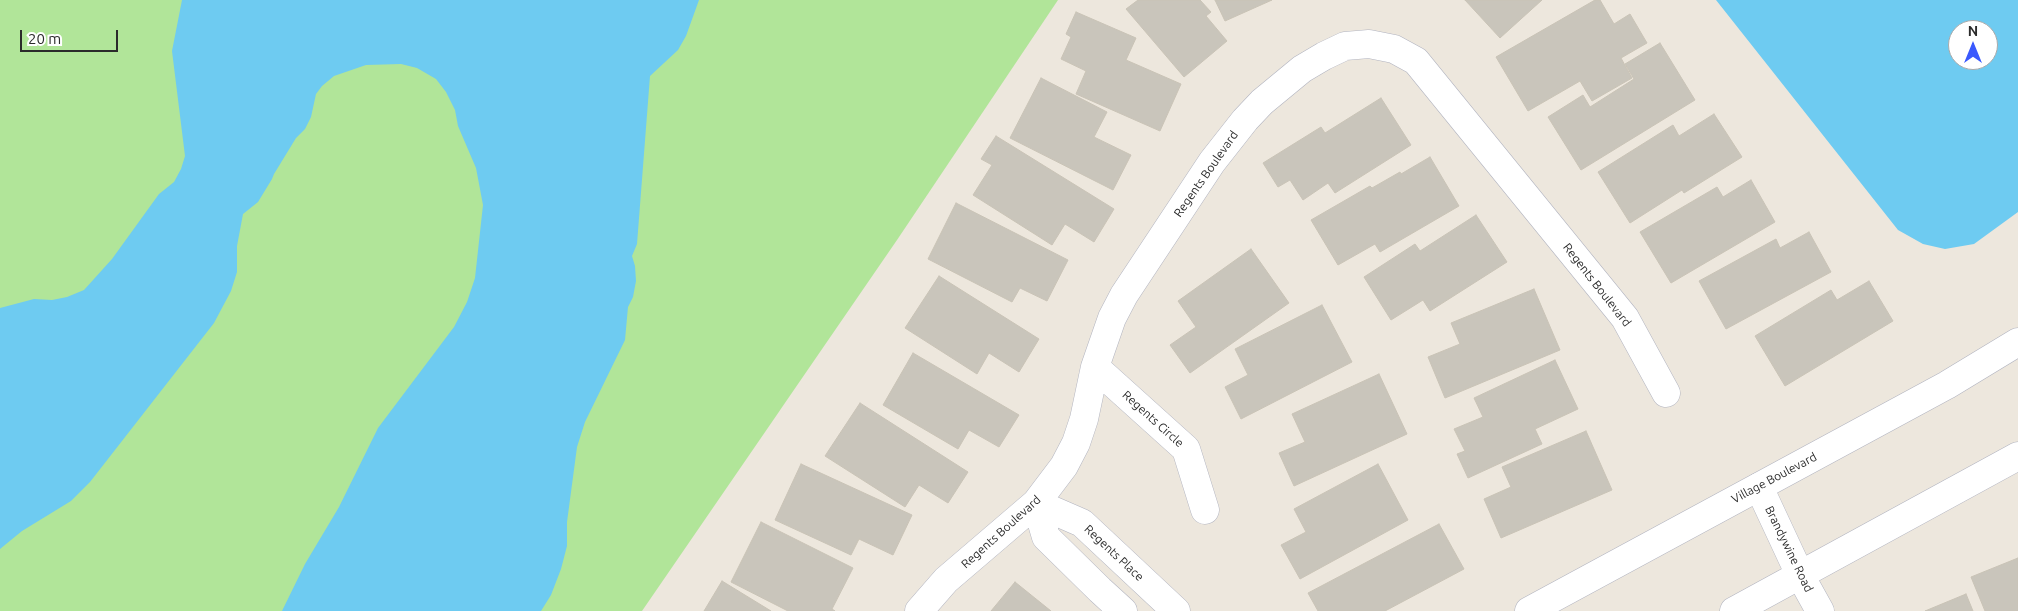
<!DOCTYPE html>
<html>
<head>
<meta charset="utf-8">
<style>
  body { margin:0 }
  #map { position:relative; width:2018px; height:611px; overflow:hidden; background:#ede7dd; font-family:Ubuntu,sans-serif }
  canvas { display:block }
  .north { position:absolute; left:1948px; top:20px; width:50px; height:50px; box-sizing:border-box; background:#fff; border:1px solid #aaa; border-radius:50%; rotate:0deg; font-size:14px; font-weight:700; line-height:20px; text-align:center; color:#2b2b2b }
  .north::after { content:''; display:block; margin:auto; width:18px; height:22px; background:#3a59fd; clip-path:polygon(50% 0,100% 100%,50% 72%,0 100%) }
  .scale { position:absolute; left:20px; top:30px; width:98px; height:22px; box-sizing:border-box; border:2px solid #2b2b2b; border-top:0; padding-left:6px; font-size:15px; line-height:18px; white-space:nowrap; color:#2b2b2b; -webkit-text-stroke:4px #fff; paint-order:stroke }
</style>
</head>
<body>
<div id="map">
<canvas width="2018" height="611"></canvas>
<div class="north">N</div>
<div class="scale">20 m</div>
</div>
<script>
const ctx = document.querySelector('canvas').getContext('2d');
ctx.lineJoin = 'round';
function paint(path, color) { ctx.fillStyle = color; ctx.fill(path, 'evenodd'); }
const toPath = rows => new Path2D(rows.map(r => 'M' + r).join(''));
function stroke(path, color, width, dash) { ctx.strokeStyle = color; ctx.lineWidth = width; ctx.lineCap = dash ? 'butt' : 'round'; ctx.setLineDash(dash || []); ctx.stroke(path); }
function write(font, color, halo, rows, align = 'center') {
  ctx.font = font + ' Ubuntu,sans-serif'; ctx.lineWidth = 4; ctx.setLineDash([]); ctx.textBaseline = 'middle'; ctx.strokeStyle = halo; ctx.fillStyle = color; for (const [text, x, y, turn = 0] of rows) {
    ctx.save(); ctx.translate(x, y); ctx.rotate((+turn || 0) * Math.PI / 180); ctx.textAlign = isNaN(turn) ? turn : align; if (halo) ctx.strokeText(text, 0, 0); ctx.fillText(text, 0, 0); ctx.restore();
  }
}
paint(toPath([
  [0,0,1058,0,897,240,642,611,0,611]
]), '#b1e599');
paint(toPath([
  [182,0,699,0,686,36,678,50,650,76,637,244,632,256,635,266,636,281,633,297,628,307,625,340,585,422,577,447,567,522,567,546,561,569,551,595,541,611,282,611,305,564,339,507,378,428,454,327,467,302,475,278,483,205,476,168,458,126,455,110,446,92,436,79,417,68,401,64,366,65,334,76,322,86,316,94,311,117,305,129,296,138,274,174,272,179,258,202,243,214,237,246,237,272,231,291,214,323,90,482,71,501,22,531,0,549,0,308,34,299,52,300,67,297,84,290,112,259,159,194,174,182,181,169,185,156,172,51],
  [1716,0,2018,0,2018,212,1974,244,1945,249,1923,244,1898,230],
  [1958,30,1988,30,1988,60,1958,60]
]), '#6ecbf1');
const building = toPath([
  [1138,0,1200,0,1211,12,1206,16,1227,41,1184,77,1126,9,1138,0],
  [1215,0,1272,0,1225,21,1215,0],
  [1465,0,1542,0,1500,38,1465,0],
  [1595,0,1600,0,1614,24,1630,14,1647,43,1621,58,1632,78,1592,101,1580,81,1528,111,1496,57,1595,0],
  [1076,12,1136,38,1126,60,1181,84,1160,131,1076,94,1086,71,1061,59,1071,37,1066,34,1076,12],
  [1660,43,1695,100,1581,170,1548,117,1583,95,1590,107,1634,79,1625,64,1660,43],
  [1041,78,1107,112,1094,137,1131,155,1113,190,1010,138,1041,78],
  [1381,98,1411,145,1335,193,1328,183,1303,200,1290,180,1278,187,1263,163,1321,127,1325,133,1381,98],
  [1714,114,1742,157,1684,193,1682,190,1630,223,1598,172,1673,125,1679,136,1714,114],
  [996,136,1114,209,1094,242,1065,224,1052,245,973,195,992,165,981,159,996,136],
  [1430,157,1459,206,1380,252,1375,244,1338,265,1311,220,1370,186,1372,188,1400,172,1401,174,1430,157],
  [1751,180,1775,222,1671,283,1640,232,1717,187,1723,197,1751,180],
  [956,203,1068,260,1047,301,1020,288,1012,302,928,259,956,203],
  [1476,215,1507,262,1430,311,1423,300,1391,320,1364,277,1415,244,1420,251,1476,215],
  [1809,232,1831,272,1726,329,1699,281,1776,239,1780,248,1809,232],
  [1251,249,1289,303,1190,373,1170,345,1196,327,1178,301,1251,249],
  [939,276,1039,339,1019,372,989,353,977,374,905,328,939,276],
  [1869,281,1893,321,1785,386,1755,336,1831,290,1837,300,1869,281],
  [1534,289,1560,350,1445,398,1428,357,1460,344,1451,323,1534,289],
  [1322,305,1352,362,1241,419,1225,387,1248,375,1235,349,1322,305],
  [913,353,1019,415,999,447,969,430,958,449,883,405,913,353],
  [1555,360,1578,409,1535,429,1542,444,1468,478,1457,454,1465,451,1454,429,1483,417,1474,398,1555,360],
  [1379,374,1407,434,1294,486,1279,453,1305,442,1292,414,1379,374],
  [860,403,968,472,948,503,919,485,905,507,825,456,860,403],
  [1586,431,1612,490,1501,538,1484,499,1511,487,1502,467,1586,431],
  [801,464,912,515,893,555,859,539,851,555,775,520,801,464],
  [1378,464,1408,520,1300,579,1281,545,1306,532,1294,509,1378,464],
  [761,522,853,568,832,609,835,611,788,611,731,582,761,522],
  [1439,524,1464,569,1385,611,1318,611,1308,593,1439,524],
  [2018,558,2018,611,1985,611,1971,577,2018,558],
  [722,581,771,611,704,611,722,581],
  [1015,582,1051,611,991,611,1015,582],
  [1966,594,1973,611,1925,611,1966,594]
]);
paint(building, '#c9c5bb');
stroke(building, '#c9c3b6', 1);
const street = toPath([
  [1095,367,1186,449,1205,510],
  [1759,487,1800,575,1820,611],
  [1036,503,1082,523,1176,611],
  [1036,503,1046,537,1100,590,1123,611],
  [919,611,946,580,1036,503,1064,466,1076,443,1084,419,1095,367,1112,318,1124,295,1212,162,1245,120,1262,102,1302,69,1324,56,1345,46,1369,44,1394,49,1416,61,1625,318,1666,393]
]);
const secondary = toPath([
  [1529,611,1947,385,2018,342],
  [1734,611,2018,456]
]);
stroke(street, '#b1b3bf', 29);
stroke(secondary, '#b1b3bf', 29);
stroke(street, '#fff', 28);
stroke(secondary, '#fff', 28);
write('12px', '#2b2b2b', '#fff', [
  ["Regents Boulevard",1206,174,-55],
  ["Regents Boulevard",1597,285,52],
  ["Regents Circle",1153,419,42],
  ["Village Boulevard",1774,478,-28],
  ["Regents Boulevard",1001,532,-42],
  ["Brandywine Road",1789,549,64],
  ["Regents Place",1114,553,43]
]);
</script>
</body>
</html>
